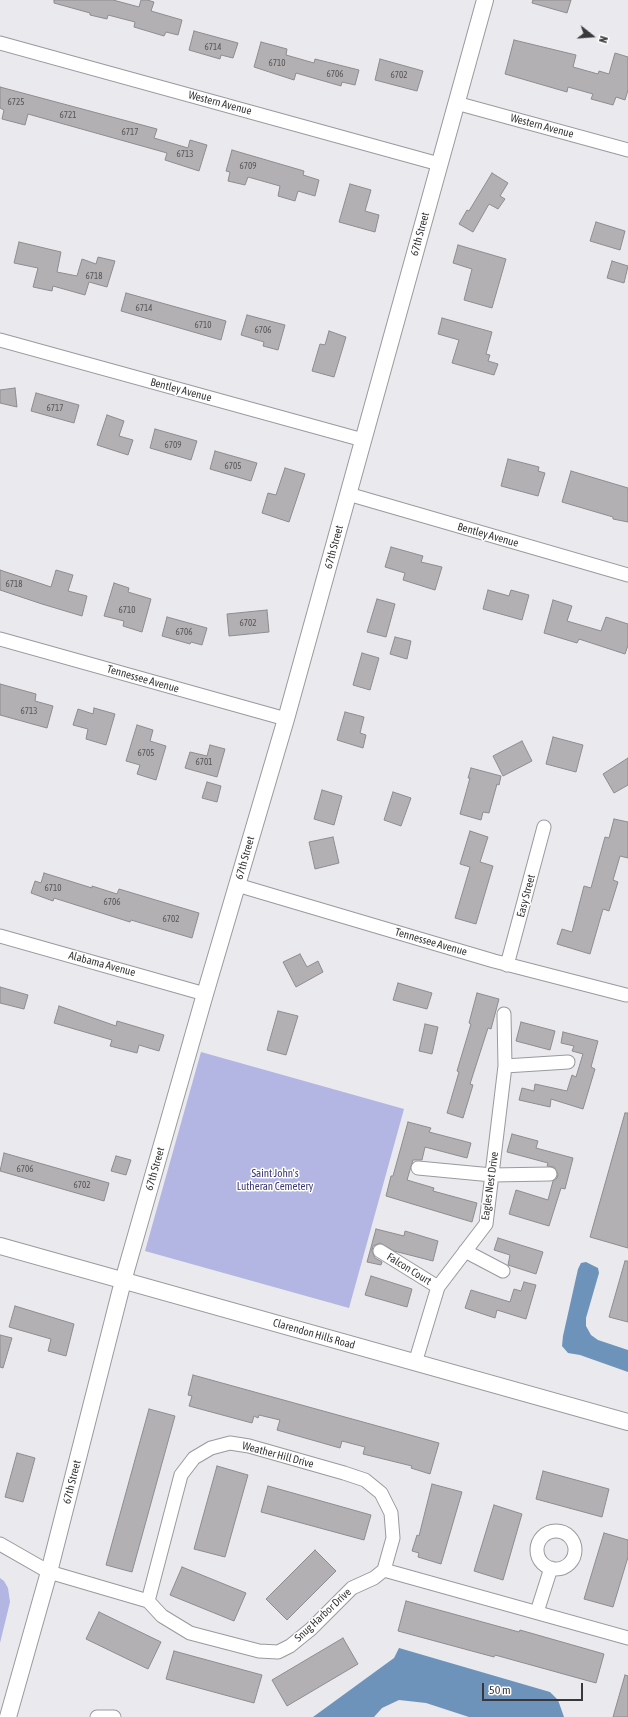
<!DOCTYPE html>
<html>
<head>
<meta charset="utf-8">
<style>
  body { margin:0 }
  #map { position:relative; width:628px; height:1717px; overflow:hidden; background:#e9e9ee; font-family:"Asap Condensed",sans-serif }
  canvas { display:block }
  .north { position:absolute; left:572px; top:16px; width:40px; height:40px; -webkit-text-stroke:3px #fff; paint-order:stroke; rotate:107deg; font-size:11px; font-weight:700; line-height:16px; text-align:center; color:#38383a }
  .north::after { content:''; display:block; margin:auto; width:14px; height:18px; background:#38383a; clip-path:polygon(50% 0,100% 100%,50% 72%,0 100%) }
  .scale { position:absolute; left:482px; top:1683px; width:101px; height:18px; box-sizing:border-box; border:2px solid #38383a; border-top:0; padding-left:5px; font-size:12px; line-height:14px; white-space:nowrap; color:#38383a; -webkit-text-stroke:3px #fff; paint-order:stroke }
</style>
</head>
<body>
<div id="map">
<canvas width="628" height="1717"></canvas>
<div class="north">N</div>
<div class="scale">50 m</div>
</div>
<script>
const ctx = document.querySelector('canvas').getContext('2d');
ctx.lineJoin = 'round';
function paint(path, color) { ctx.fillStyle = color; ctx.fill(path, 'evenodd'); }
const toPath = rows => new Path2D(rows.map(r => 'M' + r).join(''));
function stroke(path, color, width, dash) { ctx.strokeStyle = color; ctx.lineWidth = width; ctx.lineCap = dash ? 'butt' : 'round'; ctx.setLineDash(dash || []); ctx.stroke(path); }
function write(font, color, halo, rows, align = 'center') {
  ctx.font = font + ' "Asap Condensed",sans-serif'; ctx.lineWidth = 3; ctx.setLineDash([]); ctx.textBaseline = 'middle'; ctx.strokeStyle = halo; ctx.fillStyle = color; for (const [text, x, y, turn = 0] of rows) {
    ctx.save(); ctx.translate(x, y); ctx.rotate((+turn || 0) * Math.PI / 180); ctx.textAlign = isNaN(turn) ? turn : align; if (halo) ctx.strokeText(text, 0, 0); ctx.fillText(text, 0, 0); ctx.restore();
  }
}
paint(toPath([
  [201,1052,404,1109,349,1308,145,1251],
  [0,1578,4,1581,8,1588,10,1602,0,1643]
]), '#b3b5e2');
paint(toPath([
  [586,1262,598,1268,599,1273,586,1318,586,1326,591,1335,598,1340,628,1350,628,1372,580,1355,568,1353,562,1346,563,1336,578,1269,581,1263],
  [399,1648,550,1692,558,1700,564,1717,469,1717,426,1703,399,1700,382,1708,374,1717,313,1717,394,1658]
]), '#6d93bb');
const building = toPath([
  [54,0,113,0,139,7,141,0,147,0,154,2,151,11,182,20,178,35,166,32,164,36,134,27,135,22,108,15,107,19,90,15,90,13,54,3,54,0],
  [533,0,571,0,567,13,532,3,533,0],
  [194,31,238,43,233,58,221,55,220,59,189,50,194,31],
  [514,40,576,55,573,67,598,74,599,71,609,74,615,53,628,57,628,90,625,100,616,97,613,105,591,99,593,94,568,87,567,92,505,74,514,40],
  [261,42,287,49,286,55,314,63,315,59,359,70,355,85,342,82,341,86,296,73,294,80,254,67,261,42],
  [380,59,423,71,417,91,375,80,380,59],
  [0,87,157,129,154,138,188,148,190,140,207,145,199,171,165,160,167,153,28,114,25,125,2,119,4,110,0,108,0,87],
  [232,150,304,171,303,175,319,180,315,196,298,191,295,201,278,196,280,186,248,177,245,185,228,181,230,172,226,171,232,150],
  [492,173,508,183,500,196,505,199,498,209,489,204,473,232,459,224,467,210,469,211,492,173],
  [350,184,371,190,365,211,379,215,375,232,339,222,350,184],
  [596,222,625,231,620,250,590,241,596,222],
  [19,242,61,252,57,272,77,276,82,259,96,264,98,257,115,261,107,287,89,282,85,295,53,286,52,291,33,287,38,268,14,263,19,242],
  [458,245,506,259,492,308,464,300,472,269,453,263,458,245],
  [612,261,628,266,624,283,607,278,612,261],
  [126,293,226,321,221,340,121,311,126,293],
  [247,315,285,325,278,350,263,346,264,342,241,335,247,315],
  [442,318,492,332,486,354,490,355,488,361,498,364,494,375,452,363,459,340,438,334,442,318],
  [329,331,346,337,334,377,312,371,320,344,325,345,329,331],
  [15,388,17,407,0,403,0,390,15,388],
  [36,393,79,405,74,423,31,411,36,393],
  [107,415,124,421,119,436,133,440,128,455,97,445,107,415],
  [155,429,197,441,191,460,150,448,155,429],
  [215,451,257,463,251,481,210,469,215,451],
  [508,459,539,467,538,471,545,473,538,496,501,486,508,459],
  [285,468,305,474,289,522,262,513,268,493,276,495,285,468],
  [571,471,628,488,628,522,613,519,613,517,562,502,571,471],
  [391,547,423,556,421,562,442,567,435,590,403,580,405,573,385,567,391,547],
  [0,570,51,587,56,570,73,575,68,591,87,596,82,616,42,604,0,590,0,570],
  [114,583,129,588,128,592,151,599,142,632,123,626,124,621,104,616,114,583],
  [488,590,509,596,511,590,529,595,522,620,483,609,488,590],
  [377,599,395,604,386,637,367,632,377,599],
  [553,600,572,606,567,621,601,631,606,617,628,624,628,645,625,654,579,639,577,643,544,633,553,600],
  [267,610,269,632,229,636,227,614,267,610],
  [167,617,207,628,202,645,191,642,190,644,162,636,167,617],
  [395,637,411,641,407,659,390,654,395,637],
  [362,653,379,658,370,690,353,685,362,653],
  [0,684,36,694,35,701,53,706,47,728,0,715,0,684],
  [94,708,115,714,106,745,86,739,88,729,73,725,78,709,93,714,94,708],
  [345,712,364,717,360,733,366,735,363,748,337,740,345,712],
  [137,725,153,730,150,741,166,746,156,780,137,774,140,765,126,761,137,725],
  [553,737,583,745,576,772,546,764,553,737],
  [522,741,532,761,503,776,493,756,522,741],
  [210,745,225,749,217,777,185,768,190,752,207,756,210,745],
  [628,758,628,785,614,793,603,774,628,758],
  [471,768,501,776,499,785,497,784,489,813,483,812,481,820,460,814,470,778,468,778,471,768],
  [207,782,221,786,217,802,202,798,207,782],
  [322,790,342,796,334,825,314,819,322,790],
  [393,792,411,798,401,826,384,820,393,792],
  [614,819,628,822,628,858,620,856,613,880,618,882,609,911,603,909,590,954,557,944,562,929,572,932,584,886,591,888,605,837,609,838,614,819],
  [470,831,488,837,480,862,493,866,476,924,455,918,470,867,460,864,470,831],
  [333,837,339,863,315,869,309,842,333,837],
  [44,873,92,888,92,886,117,894,119,889,199,913,192,938,131,920,130,922,54,898,53,901,31,893,35,881,41,883,44,873],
  [300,954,307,967,318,961,323,972,296,987,283,962,300,954],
  [398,983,432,993,427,1009,393,1000,398,983],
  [0,987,28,995,24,1009,0,1003,0,987],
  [477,993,499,999,491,1029,488,1028,470,1084,473,1085,463,1118,447,1113,459,1072,457,1071,471,1024,469,1023,477,993],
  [59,1006,116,1026,117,1021,164,1035,159,1051,139,1045,137,1053,110,1046,112,1040,54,1023,59,1006],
  [278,1011,298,1016,286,1055,267,1050,278,1011],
  [521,1022,555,1031,550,1050,516,1041,521,1022],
  [425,1024,438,1027,432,1054,419,1051,425,1024],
  [563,1032,598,1041,591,1067,595,1069,583,1109,551,1099,550,1107,519,1100,522,1088,534,1091,535,1084,567,1091,572,1075,576,1077,583,1054,572,1051,574,1046,561,1043,563,1032],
  [625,1113,628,1113,628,1248,590,1237,625,1113],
  [408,1122,431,1128,429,1132,471,1143,467,1158,425,1147,422,1160,413,1160,407,1180,434,1188,433,1191,477,1203,472,1222,386,1196,391,1176,393,1176,408,1122],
  [512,1134,538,1141,536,1148,573,1158,565,1189,561,1188,549,1226,509,1214,516,1190,548,1200,553,1181,557,1178,558,1174,554,1167,547,1166,548,1163,507,1152,512,1134],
  [4,1153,109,1183,104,1201,0,1171,4,1153],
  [116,1156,131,1160,126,1175,111,1171,116,1156],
  [376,1229,404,1236,405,1231,438,1241,433,1261,394,1251,380,1243,373,1246,372,1251,375,1258,382,1262,381,1265,367,1262,376,1229],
  [498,1238,543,1252,536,1274,508,1265,510,1255,494,1250,498,1238],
  [625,1261,628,1261,628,1322,609,1317,625,1261],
  [371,1276,412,1289,407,1307,365,1295,371,1276],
  [524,1282,536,1285,526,1319,497,1310,495,1318,465,1308,471,1290,510,1302,514,1289,521,1291,524,1282],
  [15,1306,74,1324,66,1356,48,1351,51,1339,9,1327,15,1306],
  [0,1335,12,1338,3,1368,0,1367,0,1335],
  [193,1375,439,1443,430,1474,411,1468,412,1466,363,1454,365,1447,342,1441,340,1448,277,1430,280,1420,259,1415,258,1418,254,1416,252,1423,189,1406,192,1396,188,1395,193,1375],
  [149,1409,175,1416,132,1572,106,1565,149,1409],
  [17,1453,35,1458,23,1502,5,1497,17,1453],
  [217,1466,248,1475,225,1557,194,1549,217,1466],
  [543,1471,609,1489,602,1517,536,1499,543,1471],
  [432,1484,462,1492,441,1564,418,1557,419,1553,412,1551,417,1535,419,1536,432,1484],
  [268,1486,371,1515,364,1540,261,1512,268,1486],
  [494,1505,522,1514,503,1580,474,1571,494,1505],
  [604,1533,628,1540,628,1557,613,1607,584,1599,604,1533],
  [315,1550,336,1571,287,1620,266,1599,315,1550],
  [182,1567,246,1593,234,1621,170,1595,182,1567],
  [406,1601,519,1632,520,1630,604,1654,596,1683,495,1655,494,1657,398,1631,406,1601],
  [99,1612,161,1642,148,1669,86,1639,99,1612],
  [343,1638,358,1664,287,1706,272,1680,343,1638],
  [174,1651,262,1675,254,1703,166,1679,174,1651],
  [625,1675,628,1676,628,1717,613,1717,625,1675]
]);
paint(building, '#b3b0b4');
stroke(building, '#8f8c8f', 1);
const minor = toPath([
  [0,43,439,164],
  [456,103,628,150],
  [0,340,363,440],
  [348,494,628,575],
  [0,639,286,719],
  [237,885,494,961,626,995],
  [0,936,205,994],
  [507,965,544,827],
  [505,1066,568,1062],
  [418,1168,492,1175,550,1174],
  [380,1251,438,1287],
  [465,1251,503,1271],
  [415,1363,438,1287,486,1224,505,1066,504,1014],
  '537 1550a19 19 0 1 1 38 0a19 19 0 1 1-38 0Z',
  [0,1544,49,1572,148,1601,162,1616,190,1633,259,1651,278,1652,290,1646,311,1629,352,1588,374,1578,384,1570,628,1638],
  [148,1601,181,1475,194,1458,211,1448,230,1443,249,1446,344,1473,365,1480,381,1493,391,1513,393,1538,384,1570],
  [537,1612,551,1568],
  [97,1717,114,1717]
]);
const tertiary = toPath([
  [0,1246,628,1422],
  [8,1717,49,1572,123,1281,205,994,286,719,485,0]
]);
stroke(minor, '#999a9e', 15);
stroke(tertiary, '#999a9e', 18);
stroke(minor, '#fff', 13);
stroke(tertiary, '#fff', 16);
write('9px', '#575658', null, [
  ["6714",213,47],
  ["6710",277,63],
  ["6706",335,74],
  ["6702",399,75],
  ["6725",16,102],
  ["6721",68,115],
  ["6717",130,132],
  ["6713",185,154],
  ["6709",248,166],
  ["6718",94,276],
  ["6714",144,308],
  ["6710",203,325],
  ["6706",263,330],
  ["6717",55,408],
  ["6709",173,445],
  ["6705",233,466],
  ["6718",14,584],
  ["6710",127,610],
  ["6702",248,623],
  ["6706",184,632],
  ["6713",29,711],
  ["6705",146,753],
  ["6701",204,762],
  ["6710",53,888],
  ["6706",112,902],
  ["6702",171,919],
  ["6706",25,1169],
  ["6702",82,1185]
]);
write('11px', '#38383a', '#fff', [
  ["Western Avenue",220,103,15],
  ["Western Avenue",542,126,15],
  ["67th Street",420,234,-75],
  ["Bentley Avenue",181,390,15],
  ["Bentley Avenue",488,535,16],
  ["67th Street",334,547,-75],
  ["Tennessee Avenue",143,679,16],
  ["67th Street",245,858,-74],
  ["Easy Street",526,896,-75],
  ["Tennessee Avenue",431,942,16],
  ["Alabama Avenue",102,964,15],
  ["67th Street",155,1169,-74],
  ["Eagles Nest Drive",490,1186,-82],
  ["Falcon Court",409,1269,32],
  ["Clarendon Hills Road",314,1334,16],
  ["Weather Hill Drive",278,1455,15],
  ["67th Street",72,1482,-76],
  ["Snug Harbor Drive",323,1615,-43]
]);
write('11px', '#3b3875', '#fff', [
  ["Saint John's",275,1174],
  ["Lutheran Cemetery",275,1187]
]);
</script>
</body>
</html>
